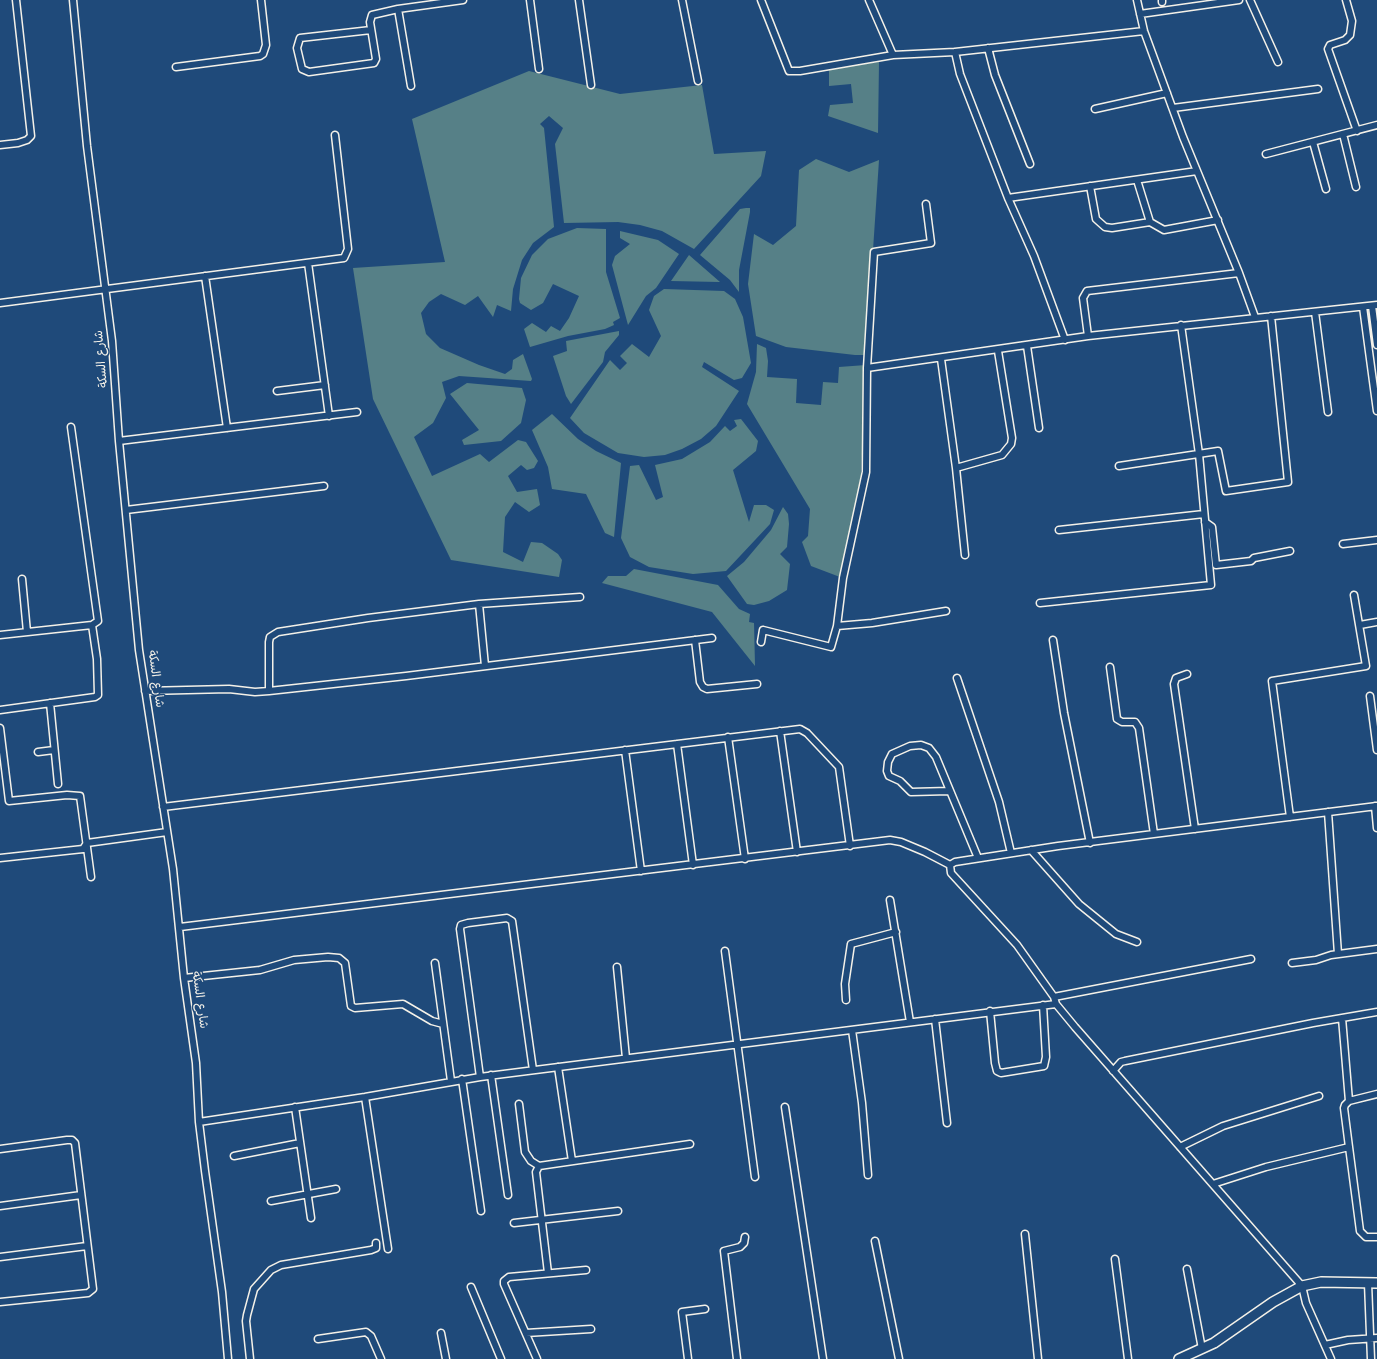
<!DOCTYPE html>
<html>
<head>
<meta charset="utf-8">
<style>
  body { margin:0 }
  canvas { display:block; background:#1f4a7a }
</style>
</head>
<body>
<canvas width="1377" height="1359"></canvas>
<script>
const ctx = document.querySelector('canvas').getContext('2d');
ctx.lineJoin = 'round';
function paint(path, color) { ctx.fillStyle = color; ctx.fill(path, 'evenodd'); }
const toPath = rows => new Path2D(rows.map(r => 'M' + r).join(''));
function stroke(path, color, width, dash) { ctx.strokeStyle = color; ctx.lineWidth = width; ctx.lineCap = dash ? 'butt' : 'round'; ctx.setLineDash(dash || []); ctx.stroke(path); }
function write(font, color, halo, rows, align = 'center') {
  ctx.font = font + ' "Architects Daughter","Playpen Sans Arabic",sans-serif'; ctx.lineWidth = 3; ctx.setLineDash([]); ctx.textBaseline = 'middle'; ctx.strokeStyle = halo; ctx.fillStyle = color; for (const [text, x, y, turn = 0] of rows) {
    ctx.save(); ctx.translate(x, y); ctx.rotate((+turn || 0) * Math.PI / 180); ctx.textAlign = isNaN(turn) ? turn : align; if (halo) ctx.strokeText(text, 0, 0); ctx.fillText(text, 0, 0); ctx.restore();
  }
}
paint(toPath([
  [879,62,878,133,828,116,830,105,853,103,851,84,829,86,829,69],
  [529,71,620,94,702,85,714,154,766,151,761,176,694,249,662,231,640,225,618,222,564,223,555,144,563,128,549,116,540,124,544,128,554,227,533,243,522,260,513,289,511,311,497,305,493,317,478,296,465,305,441,294,429,302,421,313,426,334,440,348,479,365,505,374,512,369,513,360,523,354,532,379,531,381,459,376,442,382,446,398,433,423,414,437,432,476,480,454,489,462,518,440,526,442,538,461,534,468,527,470,521,465,508,476,517,492,537,489,540,505,529,512,515,502,505,517,503,552,523,562,531,542,542,543,558,554,562,560,559,577,451,560,373,399,353,268,445,262,412,119],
  [816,159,849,172,879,160,866,355,855,355,786,347,756,336,748,284,754,234,773,245,796,226,799,170],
  [746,208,750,208,750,212,739,270,739,292,730,280,700,255,740,209],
  [577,228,606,229,606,272,620,318,613,322,614,325,605,329,568,336,530,347,524,329,532,323,546,332,551,326,560,331,569,318,579,296,553,284,543,303,531,310,520,303,519,299,521,278,532,255,548,239],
  [620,231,658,240,679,254,656,288,646,296,628,325,612,265,615,256,630,244,620,238],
  [689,255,720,282,671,281],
  [664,289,724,291,735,299,743,317,751,363,742,378,734,380,704,362,702,367,739,391,716,426,701,439,682,449,665,455,644,457,618,453,584,433,570,418,610,360,620,370,627,363,620,356,632,344,649,357,661,336,649,310,654,296],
  [619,331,619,335,605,352,603,362,571,404,566,396,553,356,567,351,566,341],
  [757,344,766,348,768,361,767,377,797,379,796,403,821,405,823,382,838,383,839,367,866,365,861,476,840,577,811,566,802,542,808,536,810,509,747,404,756,372],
  [467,383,522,388,526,400,521,423,501,441,464,445,462,440,479,430,450,394],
  [552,414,578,439,596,451,621,463,614,537,605,533,586,494,552,489,548,467,532,430],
  [741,419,758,441,756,451,733,470,749,522,754,505,766,505,774,510,770,524,726,571,693,574,649,567,630,557,621,538,630,466,639,465,656,500,663,497,655,465,682,459,710,442,725,426,730,431,737,426,734,420],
  [783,507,788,514,789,524,787,547,780,554,790,564,787,590,769,601,754,605,747,604,727,576,744,562,771,530],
  [634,569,718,585,739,609,750,614,749,622,754,623,755,666,712,612,602,583,608,576,626,576]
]), '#568087');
const street = toPath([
  [73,0,87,146,112,341,119,441,139,650,173,869,184,978,196,1063,199,1122,205,1171,222,1292,228,1359],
  [530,0,539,69],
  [579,0,591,85],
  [682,0,698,81],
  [761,0,789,71,800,71,893,55,955,52,1144,31],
  [869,0,893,55],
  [1137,0,1144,31,1183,137,1239,273,1255,317],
  [1162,0,1162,2],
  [1250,0,1278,62],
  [1346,0,1352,21,1350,35,1345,40,1330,45,1328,49,1357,131],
  [398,9,411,86],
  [1140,14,1239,0],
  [371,30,300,38,297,48,302,69,309,72,374,63,376,59,370,22,372,15,398,9,463,0],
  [988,48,995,75,1030,164],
  [955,52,960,74,1008,198,1034,256,1065,340],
  [176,67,260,56,263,54,266,45,261,0],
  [1173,108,1318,89],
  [1095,109,1167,93],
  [1343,134,1356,187],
  [1313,142,1326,189],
  [0,145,18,143,27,140,31,136,16,0],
  [1266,154,1377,125],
  [1137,180,1150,222],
  [1090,186,1096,219,1105,227,1112,228,1150,222,1164,230,1218,220],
  [1008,198,1197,171],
  [308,263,329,416],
  [205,276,227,428],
  [0,303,344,258,348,249,335,135],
  [1372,306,1377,345],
  [1363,307,1377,411],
  [1315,312,1328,412],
  [1088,336,1083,298,1087,291,1239,273],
  [1027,346,1039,428],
  [941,359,956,468,965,555],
  [867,368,1088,336,1377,305],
  [277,391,325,385],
  [119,441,357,412],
  [1119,466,1218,451,1226,491,1288,482,1271,316],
  [956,468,1002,455,1011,444,1012,438,998,351],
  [126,510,324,486],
  [1205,522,1212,527,1216,565,1251,561,1254,558,1290,551],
  [1059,530,1204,514],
  [1343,544,1377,540],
  [22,579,27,632],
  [1040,603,1211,585,1199,454,1181,325],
  [479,604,485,666],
  [1360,625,1377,622],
  [837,626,872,623,946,611],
  [0,635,92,625,98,621,71,427],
  [695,640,700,682,703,687,707,689,757,684],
  [1053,640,1064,713,1090,843],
  [761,642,763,630,831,647,837,626,843,578,866,472,867,368,874,252,931,243,926,204],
  [1110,667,1117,719,1122,722,1135,722,1139,728,1154,834],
  [1187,674,1176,678,1174,684,1195,829],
  [957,678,999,802,1011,853],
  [145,691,229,689,255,692,269,691,406,676,712,638],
  [269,691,269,642,270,637,278,632,368,618,479,604,580,597],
  [1370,696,1377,750],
  [50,703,58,784],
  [0,710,95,697,98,695,97,659,92,625],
  [0,728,9,801,67,795,80,796,91,877],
  [780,731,797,852],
  [728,737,745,859],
  [677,744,693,865],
  [625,750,641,871],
  [38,752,54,750],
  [949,791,911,792,900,781,889,776,887,771,888,762,892,754,910,746,921,745,929,748,936,757,978,858],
  [1375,806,1377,828],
  [163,807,800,729,807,733,839,767,850,846],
  [1328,812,1338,954],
  [1290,817,1272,681,1366,666,1354,595],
  [1031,850,1079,904,1116,934,1137,942],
  [0,858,83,849,87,843,167,832],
  [950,865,951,873,1017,945,1054,997,1056,1004,1075,1027,1302,1286,1306,1303,1331,1359],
  [950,865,955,862,1058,846,1377,806],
  [890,900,910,1022],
  [180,927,890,840,901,842,925,852,950,865],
  [725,951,755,1177],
  [435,963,451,1081],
  [1292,963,1316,960,1331,955,1377,949],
  [617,967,626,1058],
  [184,978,260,970,294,960,328,957,339,958,345,963,351,1006,355,1008,403,1004,432,1021,443,1024],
  [1054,997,1251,959],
  [846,1000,845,984,851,944,896,932],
  [990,1011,995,1063,997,1071,1001,1073,1044,1066,1046,1057,1043,1005],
  [935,1019,947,1123],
  [852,1030,862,1103,868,1175],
  [558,1067,572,1161],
  [1113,1071,1121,1062,1125,1061,1313,1023,1377,1012],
  [491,1075,508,1195],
  [480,1077,460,929,461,925,468,923,507,918,512,921,533,1070],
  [462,1079,481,1211],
  [365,1097,388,1249],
  [1349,1101,1377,1094],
  [519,1104,525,1152,531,1161,539,1166],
  [295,1107,311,1218],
  [785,1107,823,1359],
  [199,1122,365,1097,480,1077,1056,1004],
  [1180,1147,1223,1126,1319,1096],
  [1349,1147,1360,1231,1366,1237,1377,1237],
  [0,1149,67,1140,72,1140,75,1143,93,1289,88,1293,0,1302],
  [234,1156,300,1143],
  [1213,1184,1266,1167,1349,1147,1344,1108,1345,1105,1349,1101,1342,1018],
  [271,1201,336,1189],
  [0,1206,81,1195],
  [514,1223,618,1211],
  [1025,1234,1038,1359],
  [875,1241,899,1359],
  [0,1257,87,1246],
  [1115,1259,1128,1359],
  [1187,1269,1202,1349],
  [548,1273,536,1172,539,1166,690,1144],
  [1368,1283,1371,1359],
  [471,1287,501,1359],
  [441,1333,446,1359],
  [526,1333,591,1329],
  [318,1339,366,1332,371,1336,381,1359],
  [1325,1345,1348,1340,1377,1338],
  [250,1359,246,1321,247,1315,254,1289,271,1270,281,1265,371,1250,376,1248,376,1243],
  [537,1359,504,1284,504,1281,509,1277,586,1270],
  [688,1359,682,1312,705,1309],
  [737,1359,724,1251,740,1247,744,1243,745,1237]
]);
const secondary = toPath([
  [1179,1359,1214,1343,1273,1302,1302,1286,1321,1282,1377,1283]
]);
stroke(street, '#f4f1e8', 9);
stroke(secondary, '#f4f1e8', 12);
stroke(street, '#1f4a7a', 6);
stroke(secondary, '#1f4a7a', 9);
write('12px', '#f4f1e8', '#1f4a7a', [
  ["شارع السكة",102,359,-95],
  ["شارع السكة",155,679,82],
  ["شارع السكة",199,1000,82]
]);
</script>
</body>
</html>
